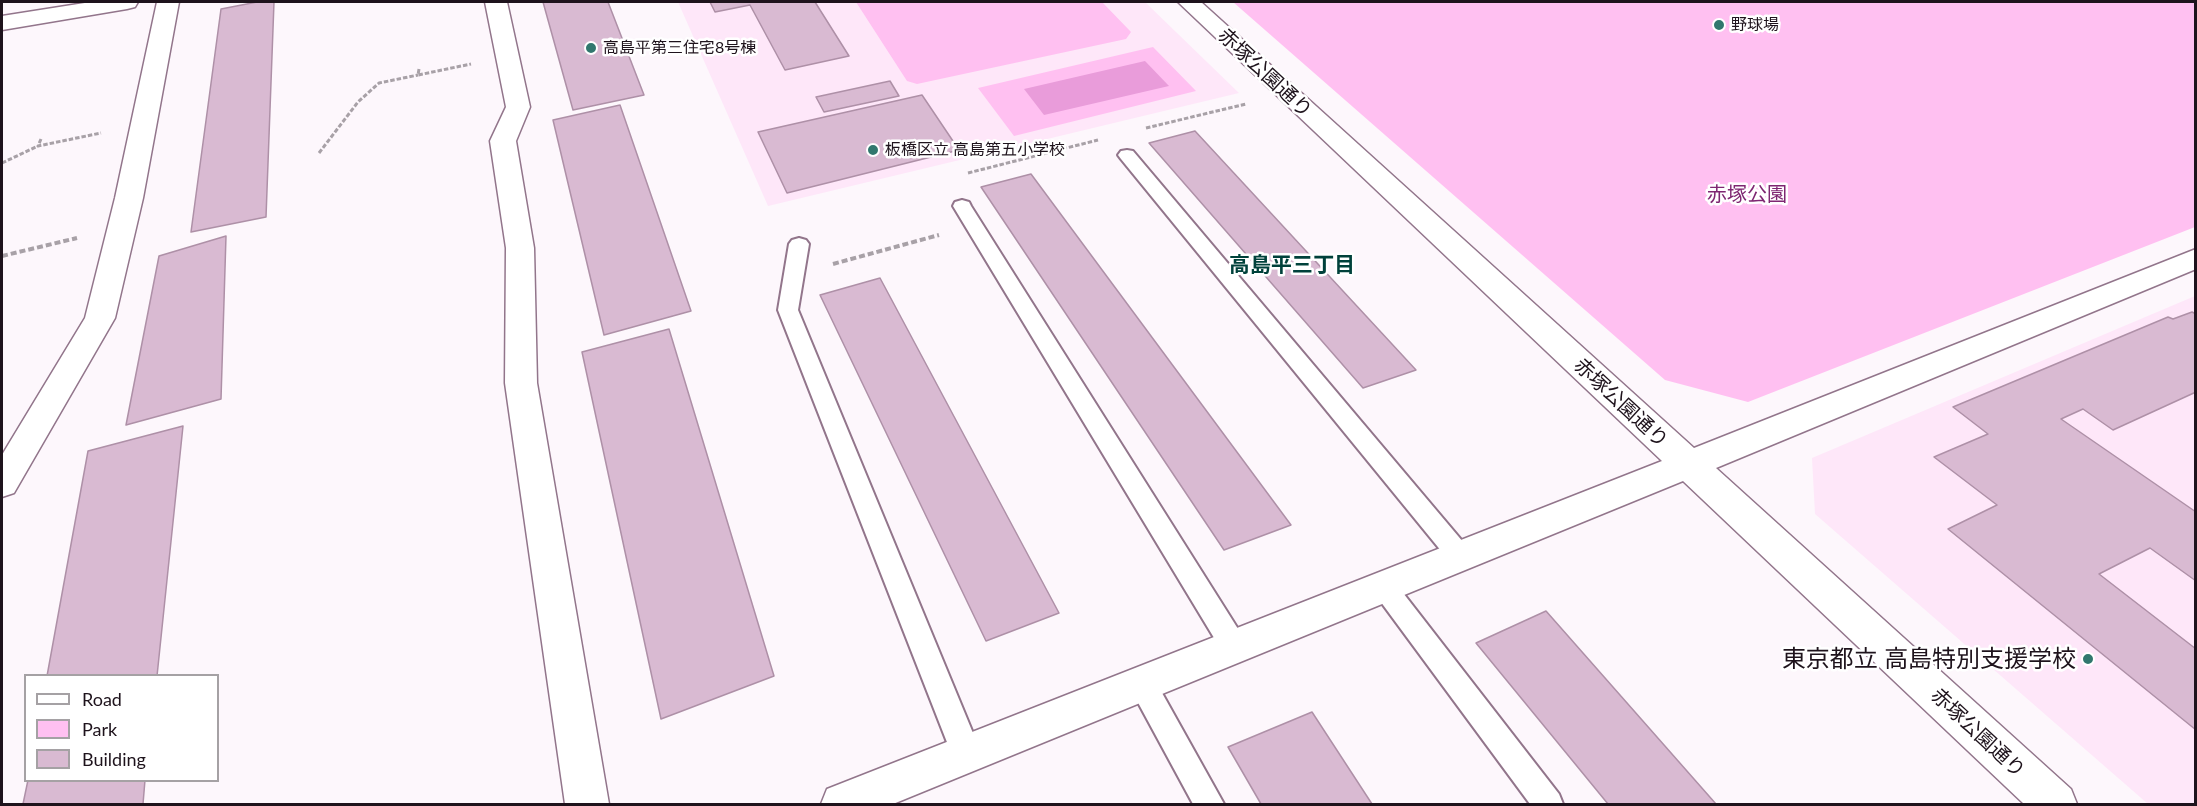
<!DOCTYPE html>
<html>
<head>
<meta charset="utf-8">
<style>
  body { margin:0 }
  #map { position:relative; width:2197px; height:806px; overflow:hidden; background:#fdf7fc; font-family:Lato,sans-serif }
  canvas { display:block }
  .frame { position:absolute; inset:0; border:3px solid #1e131c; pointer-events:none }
  .legend { position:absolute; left:24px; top:674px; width:195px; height:108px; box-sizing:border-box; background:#fff; border:2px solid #a5a1a4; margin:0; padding:8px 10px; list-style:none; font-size:18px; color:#1e131c }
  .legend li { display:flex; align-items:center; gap:12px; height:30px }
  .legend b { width:30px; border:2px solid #a5a1a4 }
</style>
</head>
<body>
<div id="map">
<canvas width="2197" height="806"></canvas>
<div class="frame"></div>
<ul class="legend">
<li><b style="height:8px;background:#fff"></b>Road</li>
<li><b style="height:16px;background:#ffc0f1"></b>Park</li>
<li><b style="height:16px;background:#d9bad2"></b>Building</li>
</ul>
</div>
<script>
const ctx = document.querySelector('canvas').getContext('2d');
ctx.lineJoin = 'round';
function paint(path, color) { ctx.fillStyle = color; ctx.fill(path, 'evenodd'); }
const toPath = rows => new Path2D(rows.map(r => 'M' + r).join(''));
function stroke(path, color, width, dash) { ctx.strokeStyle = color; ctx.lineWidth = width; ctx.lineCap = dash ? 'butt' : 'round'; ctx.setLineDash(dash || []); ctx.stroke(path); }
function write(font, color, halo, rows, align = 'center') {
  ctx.font = font + ' Lato,"Noto Sans JP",sans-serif'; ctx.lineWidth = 5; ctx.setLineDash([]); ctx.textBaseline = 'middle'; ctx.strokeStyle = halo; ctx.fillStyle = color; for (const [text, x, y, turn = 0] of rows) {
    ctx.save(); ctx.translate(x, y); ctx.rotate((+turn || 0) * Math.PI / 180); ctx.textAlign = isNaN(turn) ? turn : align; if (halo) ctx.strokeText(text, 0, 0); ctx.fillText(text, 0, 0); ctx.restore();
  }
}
paint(toPath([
  [678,2,1145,2,1239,93,768,206],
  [2195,296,2195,804,2148,804,1815,514,1812,458]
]), '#fee7f9');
paint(toPath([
  [856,2,1102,2,1131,32,1126,39,917,84,907,81],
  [1233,2,2195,2,2195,227,1748,402,1665,380],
  [1153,47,1196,91,1014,136,978,88]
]), '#ffc0f1');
paint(toPath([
  [1145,61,1169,86,1044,115,1024,89]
]), '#e99cda');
const building = toPath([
  [257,2,274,2,266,217,191,232,221,9,257,2],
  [543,2,608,2,644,95,573,110,543,2],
  [710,2,815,2,849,56,785,70,750,5,715,12,710,2],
  [890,81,899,96,824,112,816,97,890,81],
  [922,95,959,150,787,193,758,132,922,95],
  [620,105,691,311,604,335,553,120,620,105],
  [1195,131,1416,370,1363,388,1149,143,1195,131],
  [1031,174,1291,525,1224,550,981,187,1031,174],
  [226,236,221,399,126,425,159,256,226,236],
  [880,278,1059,613,986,641,820,295,880,278],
  [2192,312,2196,314,2196,392,2113,430,2083,409,2061,419,2196,512,2196,581,2150,548,2099,574,2196,649,2196,730,1948,529,1997,505,1934,457,1988,434,1953,407,2168,317,2173,319,2192,312],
  [669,329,774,676,661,719,582,352,669,329],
  [183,426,157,676,47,676,88,451,183,426],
  [1546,611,1716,804,1608,804,1476,643,1546,611],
  [1312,712,1372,804,1261,804,1228,747,1312,712],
  [28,780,145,780,143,804,23,804,28,780]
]);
paint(building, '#d9bad2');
stroke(building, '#ae90a7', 1.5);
const service = toPath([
  [1127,150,1133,151,1469,549,1473,556,1469,563,1460,566,1451,563,1121,159,1118,155,1121,151,1127,150],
  [962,200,969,202,971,206,1245,640,1249,648,1245,656,1235,660,1225,656,953,206,955,202,962,200],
  [799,238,806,240,809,244,798,310,982,755,977,764,967,768,957,764,952,755,778,310,789,244,792,240,799,238],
  [1384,576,1393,580,1559,794,1563,804,1530,804,1375,594,1371,587,1375,580,1384,576],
  [1142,672,1152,675,1224,804,1193,804,1128,684,1132,675,1142,672]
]);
const pedestrian = toPath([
  [157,2,179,2,143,198,115,318,14,493,2,497,2,455,85,318,115,198,157,2],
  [485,2,507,2,530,107,516,141,534,248,537,383,609,804,565,804,505,383,506,248,490,141,506,107,485,2]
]);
const tertiary = toPath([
  [91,2,138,2,135,7,127,9,2,30,2,16,91,2],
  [1178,2,1201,2,1694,448,2196,249,2196,269,1716,468,2071,789,2077,804,2024,804,1683,481,893,804,821,804,827,789,1662,461,1178,2]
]);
stroke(service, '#92758b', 4);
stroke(pedestrian, '#92758b', 3);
stroke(tertiary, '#92758b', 3);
stroke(toPath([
  [419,69,418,75,471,64],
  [1146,128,1246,104],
  [41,139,38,146,101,133],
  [319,153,358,102,379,83,418,75],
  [2,163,38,146],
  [968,173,1098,140]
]), '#a8a1a7', 3, [4.5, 2]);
stroke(toPath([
  [2,256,77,238],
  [833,264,939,235]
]), '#a8a1a7', 4, [6, 3]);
paint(service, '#fff');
paint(pedestrian, '#fff');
paint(tertiary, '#fff');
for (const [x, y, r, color] of [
  [1719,25,6,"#31776e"],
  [591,48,6,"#31776e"],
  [873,150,6,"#31776e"],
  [2088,659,6,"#31776e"]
]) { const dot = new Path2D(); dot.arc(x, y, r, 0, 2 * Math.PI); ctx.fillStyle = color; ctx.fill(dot); stroke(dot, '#fff', 2); }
write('16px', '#1e131c', '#fff', [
  ["野球場",1731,25],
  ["高島平第三住宅8号棟",603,48],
  ["板橋区立 高島第五小学校",885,150]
], 'left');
write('20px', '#1e131c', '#fff', [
  ["赤塚公園通り",1265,73,43],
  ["赤塚公園通り",1621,403,43],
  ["赤塚公園通り",1978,733,43]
]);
write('20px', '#7e2672', '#fff', [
  ["赤塚公園",1747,195]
]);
write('bold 21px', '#00413b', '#fff', [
  ["高島平三丁目",1292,265]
]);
write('24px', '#1e131c', '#fff', [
  ["東京都立 高島特別支援学校",2076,659]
], 'right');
</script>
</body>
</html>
